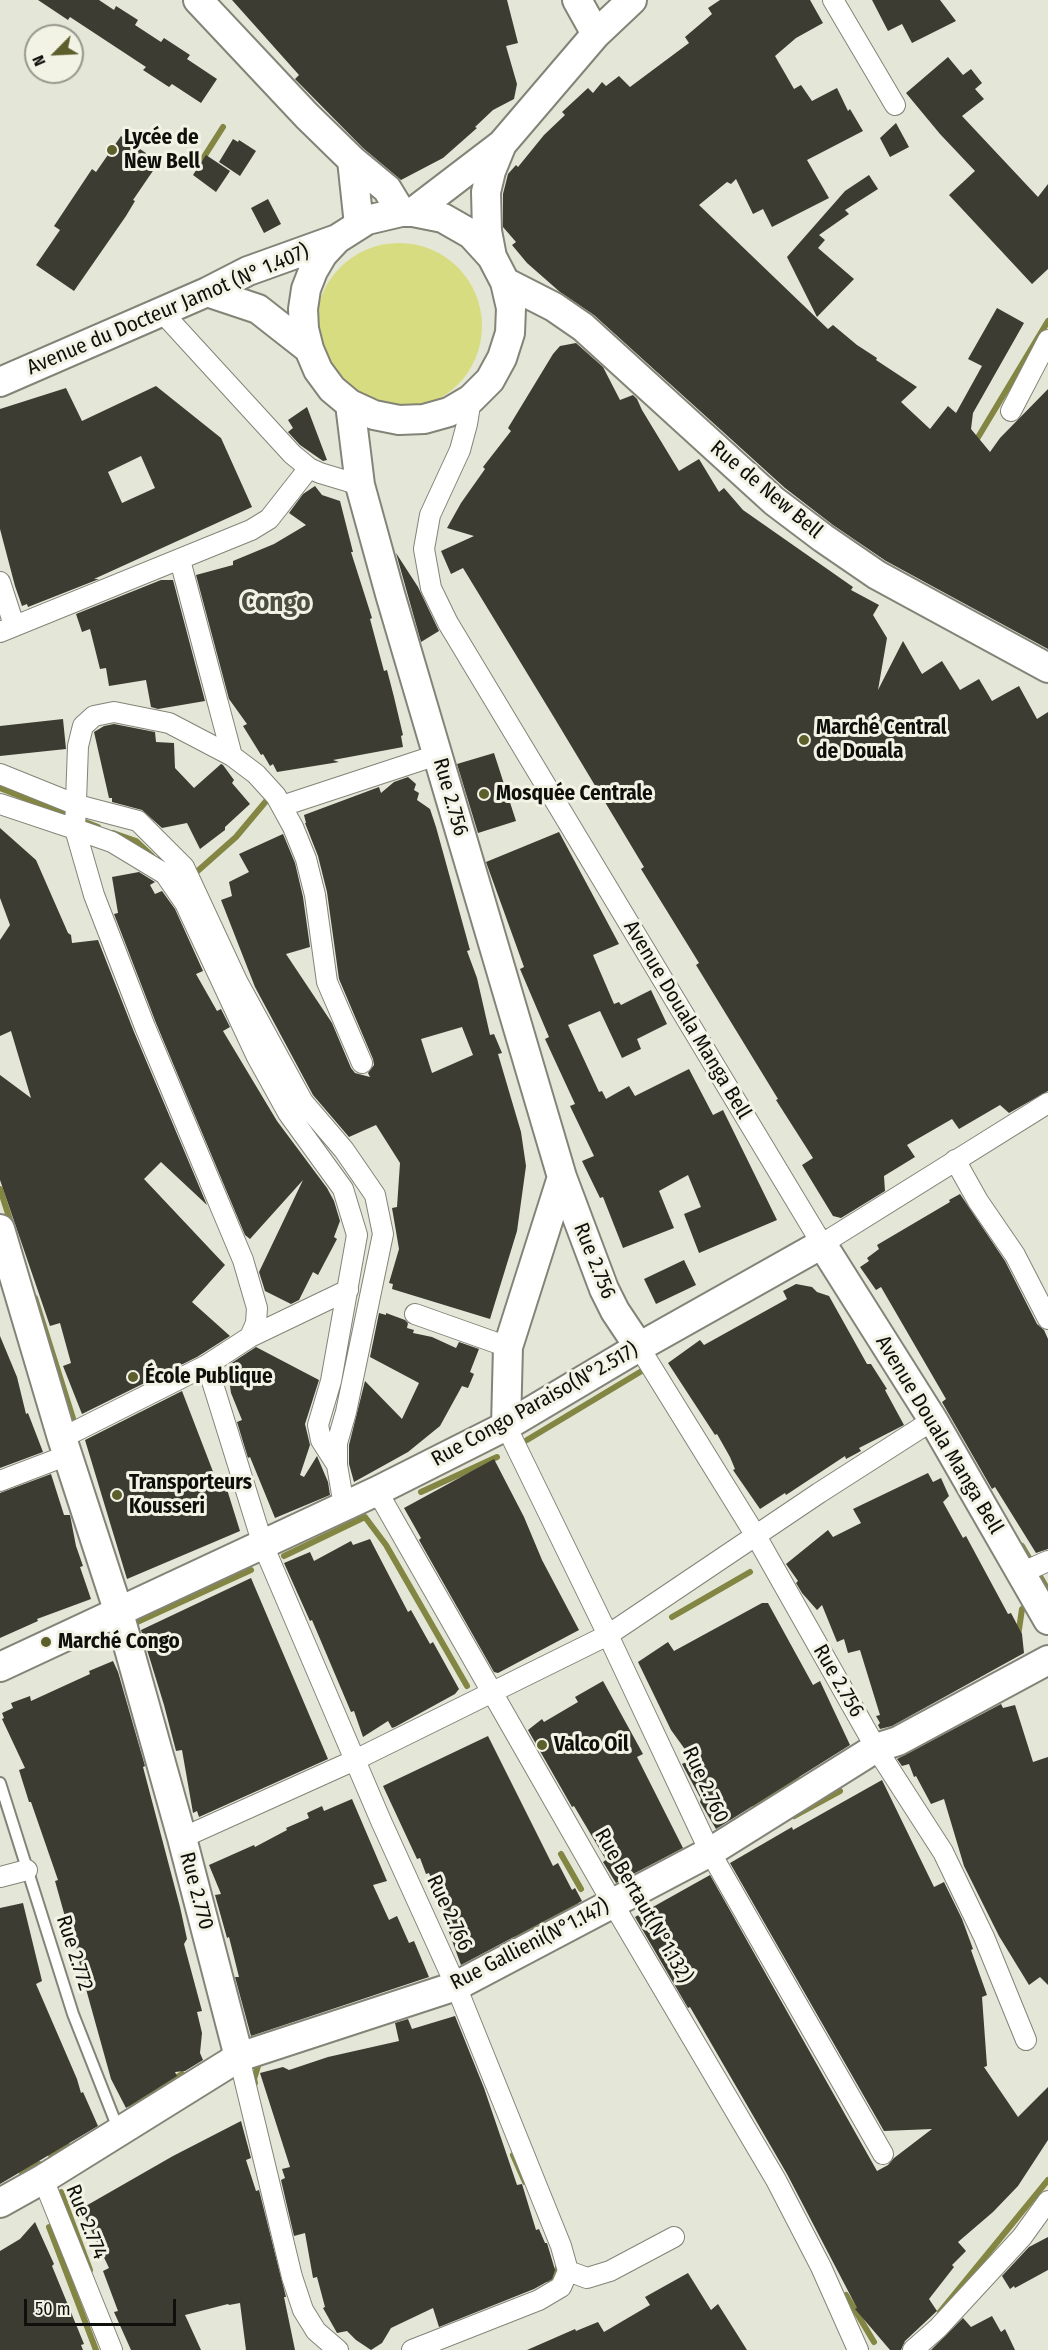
<!DOCTYPE html>
<html>
<head>
<meta charset="utf-8">
<style>
  body { margin:0 }
  #map { position:relative; width:1048px; height:2350px; overflow:hidden; background:#e4e6d8; font-family:"Fira Sans Condensed",sans-serif }
  canvas { display:block }
  .north { position:absolute; left:24px; top:24px; width:60px; height:60px; box-sizing:border-box; background:#f2f3e5; border:2px solid #97988e; border-radius:50%; rotate:246deg; font-size:16px; font-weight:700; line-height:24px; text-align:center; color:#0f0f0b }
  .north::after { content:''; display:block; margin:auto; width:21px; height:27px; background:#5c5e2c; clip-path:polygon(50% 0,100% 100%,50% 72%,0 100%) }
  .scale { position:absolute; left:24px; top:2299px; width:152px; height:27px; box-sizing:border-box; border:3px solid #0f0f0b; border-top:0; padding-left:8px; font-size:18px; line-height:21px; white-space:nowrap; color:#0f0f0b; -webkit-text-stroke:4px #f2f3e5; paint-order:stroke }
</style>
</head>
<body>
<div id="map">
<canvas width="1048" height="2350"></canvas>
<div class="north">N</div>
<div class="scale">50 m</div>
</div>
<script>
const ctx = document.querySelector('canvas').getContext('2d');
ctx.lineJoin = 'round';
function paint(path, color) { ctx.fillStyle = color; ctx.fill(path, 'evenodd'); }
const toPath = rows => new Path2D(rows.map(r => 'M' + r).join(''));
function stroke(path, color, width, dash) { ctx.strokeStyle = color; ctx.lineWidth = width; ctx.lineCap = dash ? 'butt' : 'round'; ctx.setLineDash(dash || []); ctx.stroke(path); }
function write(font, color, halo, rows, align = 'center') {
  ctx.font = font + ' "Fira Sans Condensed",sans-serif'; ctx.lineWidth = 6; ctx.setLineDash([]); ctx.textBaseline = 'middle'; ctx.strokeStyle = halo; ctx.fillStyle = color; for (const [text, x, y, turn = 0] of rows) {
    ctx.save(); ctx.translate(x, y); ctx.rotate((+turn || 0) * Math.PI / 180); ctx.textAlign = isNaN(turn) ? turn : align; if (halo) ctx.strokeText(text, 0, 0); ctx.fillText(text, 0, 0); ctx.restore();
  }
}
paint(toPath([
  '316 326a83 83 0 1 1 166 0a83 83 0 1 1-166 0Z'
]), '#d7dc80');
stroke(toPath([
  [202,160,223,127],
  [974,444,1048,321],
  [0,788,98,827],
  [113,833,136,841,152,856],
  [192,876,236,837,267,800],
  [0,1189,12,1226],
  [35,1298,76,1428],
  [527,1440,645,1369],
  [421,1492,497,1457],
  [1022,1546,1048,1590],
  [284,1556,365,1517,386,1545,467,1686],
  [672,1617,750,1572],
  [135,1623,251,1570],
  [1018,1636,1022,1609],
  [755,1805,799,1780],
  [794,1816,840,1791],
  [561,1854,581,1889],
  [517,1938,576,1905],
  [255,2083,254,2079,258,2066],
  [131,2105,182,2074],
  [51,2155,67,2145],
  [513,2155,525,2182],
  [22,2174,39,2164],
  [61,2192,90,2270],
  [49,2227,96,2350],
  [549,2280,557,2271,559,2262],
  [846,2295,874,2342],
  [940,2312,1048,2180]
]), '#838642', 6);
paint(toPath([
  [38,0,99,0,114,10,116,6,138,20,135,25,161,42,164,38,190,55,187,59,217,79,201,103,172,84,169,87,143,70,146,67,70,17,68,20],
  [232,0,507,0,518,43,506,46,517,84,514,99,493,110,475,127,477,128,443,158,401,180,363,148,295,79,299,75],
  [720,0,810,0,823,23,796,38,775,56,794,89,801,85,812,101,837,88,848,111,850,109,863,131,807,160,829,198,772,227,763,209,753,214,736,179,731,184,727,182,699,205,828,329,833,325,857,345,877,358,876,360,917,387,901,402,930,429,948,406,956,413,982,366,968,359,997,308,1024,323,973,413,971,429,990,452,1000,438,1048,389,1048,649,886,561,833,525,785,488,594,315,560,292,527,263,512,245,516,242,503,227,503,194,508,174,516,165,518,167,544,135,565,115,562,112,588,88,593,93,602,82,606,86,619,76,630,87,689,43,685,37,712,14,708,8],
  [872,0,940,0,956,21,912,43,902,24,888,31],
  [948,57,963,75,971,69,982,83,975,89,984,99,962,116,1038,197,1048,184,1048,269,1032,284,949,195,975,171,940,134,906,93],
  [896,123,909,147,890,157,880,138],
  [121,136,159,162,133,200,135,201,126,216,74,291,36,265,60,230,54,226,92,169,96,172],
  [233,139,238,142,239,140,256,151,240,176,219,162],
  [206,155,230,171,216,192,193,175],
  [869,175,878,189,845,210,849,214,819,235,825,240,818,248,854,279,817,317,787,257,845,191],
  [268,199,281,224,264,233,251,208],
  [576,343,603,367,620,400,633,395,637,399,642,410,679,471,699,459,719,492,724,488,743,510,853,587,851,590,879,605,873,615,887,638,878,690,903,641,922,674,942,661,960,690,979,679,992,701,1019,686,1037,719,1048,712,1048,1091,1009,1113,1000,1105,959,1129,952,1119,907,1145,915,1157,884,1176,885,1191,841,1218,833,1216,805,1170,802,1165,813,1158,776,1100,778,1099,696,965,699,963,641,869,644,867,555,719,463,568,451,574,441,551,474,536,447,528,461,503,485,469,483,467,511,431,508,428,553,354,560,346],
  [156,386,221,438,252,507,94,579,99,579,28,607,27,604,22,606,15,586,0,529,0,409,66,388,82,421],
  [141,456,155,488,122,503,108,472],
  [307,407,327,460,323,461,300,445,288,432,293,428,288,420],
  [315,486,322,495,340,501,353,552,351,552,372,618,370,619,384,671,387,670,394,697,403,735,401,736,403,747,333,760,339,762,277,772,273,764,270,766,263,754,261,755,243,726,247,724,229,699,196,575,233,565,233,561,274,544,306,525,289,513,303,494],
  [396,553,418,587,439,631,421,642],
  [161,580,173,580,205,701,158,709,151,707,146,680,109,686,106,668,100,669,90,629,82,632,76,614],
  [63,719,66,749,0,756,0,726],
  [114,724,155,732,156,742,174,743,175,768,194,788,221,764,223,765,234,780,232,783,250,804,225,827,225,830,200,849,187,823,162,828,142,810,112,802,112,798,109,798,94,732,104,726],
  [494,753,516,821,478,833,457,764],
  [408,777,416,784,414,790,419,793,417,800,430,809,436,827,470,950,467,951,477,978,490,1035,494,1034,502,1053,498,1054,521,1132,526,1166,517,1231,490,1319,392,1289,393,1284,389,1283,399,1249,392,1208,397,1207,400,1163,376,1125,349,1137,313,1095,255,987,221,900,232,896,229,882,249,872,239,854,283,834,295,863,303,897,310,947,286,954,332,1023,351,1068,355,1073,370,1077,368,1073,374,1065,373,1059,339,979,327,892,318,856,305,823,306,823,304,815,379,787,381,793,394,782],
  [462,1027,473,1055,432,1073,421,1039],
  [0,828,36,860,68,933,71,935,72,943,98,940,134,1032,207,1205,161,1162,144,1179,225,1265,192,1302,230,1336,197,1357,82,1414,63,1366,71,1363,60,1323,50,1326,0,1180,0,1075,31,1098,11,1031,0,1036,0,940,10,925,0,898],
  [559,832,619,944,593,955,614,1004,619,1002,621,1005,651,990,667,1024,637,1039,641,1049,622,1058,600,1011,568,1025,599,1092,602,1091,606,1099,629,1086,635,1096,689,1069,713,1115,723,1110,777,1220,699,1253,684,1214,701,1207,688,1175,659,1191,674,1228,623,1248,603,1197,600,1198,582,1161,594,1156,570,1106,575,1104,545,1039,549,1037,520,969,524,967,486,862],
  [139,872,155,882,150,885,155,894,162,891,175,909,203,971,196,974,217,1011,221,1009,230,1027,223,1031,277,1121,327,1188,334,1201,340,1221,334,1237,337,1239,318,1275,313,1272,299,1300,291,1304,265,1291,259,1272,303,1180,250,1239,245,1235,156,1023,114,914,118,913,112,877],
  [960,1194,1005,1261,1037,1324,1044,1330,1048,1339,1048,1549,1036,1553,995,1487,992,1489,942,1402,946,1399,881,1287,876,1290,860,1267,869,1261,867,1258,879,1249,877,1245,950,1202,949,1200],
  [684,1260,696,1285,656,1304,644,1279],
  [796,1284,812,1287,817,1292,829,1296,867,1364,871,1364,887,1389,885,1390,904,1425,859,1448,861,1451,846,1459,845,1456,786,1495,785,1493,760,1509,733,1470,735,1469,730,1457,717,1434,715,1435,668,1363,700,1340,704,1345,787,1299,783,1291],
  [379,1313,386,1315,386,1313,405,1320,408,1323,407,1328,414,1330,413,1333,432,1337,456,1348,459,1342,479,1349,470,1372,474,1374,468,1388,462,1386,440,1426,408,1452,354,1482,349,1464,349,1445,365,1381,402,1419,419,1383,370,1357],
  [0,1336,17,1377,26,1414,28,1413,43,1452,0,1468],
  [256,1347,319,1380,305,1424,310,1445,300,1475,304,1477,317,1456,328,1482,330,1495,275,1518,250,1457,248,1458,237,1422,242,1420,231,1393,227,1366],
  [182,1391,217,1482,220,1481,221,1484,225,1483,240,1531,127,1579,85,1440],
  [494,1459,524,1517,542,1560,579,1630,498,1673,494,1672,419,1540,421,1538,404,1508],
  [928,1473,933,1482,941,1478,949,1496,943,1502,963,1538,966,1536,1008,1614,1011,1613,1022,1634,1024,1653,892,1726,880,1729,878,1725,880,1723,876,1716,880,1715,860,1650,848,1653,844,1639,837,1642,822,1605,817,1610,802,1593,796,1583,798,1581,786,1564,828,1530,833,1537,861,1523,853,1509],
  [51,1474,64,1515,70,1515,76,1546,83,1566,80,1567,91,1599,37,1619,38,1621,0,1638,0,1493],
  [370,1539,408,1612,411,1610,430,1644,433,1642,459,1689,455,1694,395,1727,392,1728,388,1721,363,1737,354,1711,351,1712,312,1620,310,1621,284,1563,310,1552,314,1561,351,1541,353,1545],
  [251,1578,328,1759,199,1817,197,1811,193,1813,182,1750,176,1751,164,1705,141,1630],
  [762,1603,768,1603,813,1685,820,1681,850,1745,716,1829,700,1802,701,1799,682,1764,692,1759,671,1730,638,1662,668,1642,674,1651],
  [113,1661,118,1672,145,1766,143,1767,180,1907,187,1939,184,1944,202,2011,197,2012,202,2033,200,2053,203,2060,185,2071,175,2072,177,2076,126,2108,111,2079,81,1971,73,1930,69,1931,55,1881,58,1880,31,1802,29,1802,19,1770,25,1768,2,1719,4,1718,2,1713,13,1708,11,1703,30,1696,31,1701,90,1674,89,1671],
  [603,1681,643,1754,637,1757,683,1848,616,1883,603,1862,606,1860,574,1806,572,1807,528,1730,542,1719,544,1722,578,1702,575,1697],
  [1001,1704,1003,1708,1015,1705,1033,1762,1048,1757,1048,1985,1040,1977,1029,1985,999,1936,964,1866,944,1799,931,1804,916,1776,914,1777,909,1764,902,1766,897,1759],
  [488,1736,553,1866,558,1863,572,1890,575,1888,582,1901,461,1965,443,1916,446,1915,429,1873,426,1874,420,1858,417,1859,383,1786],
  [882,1780,934,1887,944,1882,962,1919,973,1949,971,1950,987,1995,982,1997,987,2066,984,2067,1018,2117,1048,2087,1048,2140,1018,2186,993,2212,958,2242,966,2251,952,2265,954,2267,929,2299,937,2311,905,2341,901,2350,890,2350,855,2309,857,2308,787,2174,690,2007,688,2008,635,1917,710,1875,877,2171,888,2165,894,2158,932,2129,884,2131,730,1863,792,1827,793,1830],
  [352,1799,387,1881,373,1885,389,1920,397,1916,409,1943,414,1941,429,1977,251,2036,235,1977,239,1977,229,1937,227,1938,215,1895,221,1894,209,1865,254,1845,255,1847,287,1830,286,1828,309,1818,307,1813,322,1806,324,1811],
  [23,1903,42,1981,36,1984,77,2079,81,2093,83,2092,98,2126,0,2184,0,1908],
  [455,2016,484,2088,517,2185,522,2184,536,2230,539,2229,545,2243,547,2243,555,2270,552,2279,534,2289,439,2327,433,2308,391,2328,382,2343,371,2350,356,2340,347,2331,337,2333,323,2308,325,2307,317,2277,313,2278,305,2233,294,2236,281,2180,285,2178,282,2169,290,2167,260,2073,283,2067,289,2070,328,2057,399,2041,395,2023,408,2019,412,2029],
  [241,2121,251,2158,246,2160,256,2191,259,2190,286,2297,284,2297,295,2350,246,2350,240,2303,229,2305,228,2304,185,2315,201,2350,131,2350,114,2312,118,2311,103,2271,109,2268,84,2215,87,2214,84,2207,173,2156],
  [35,2222,54,2264,52,2266,84,2344,81,2345,83,2350,0,2350,0,2251,20,2239],
  [1048,2237,1048,2270,1015,2288,1014,2286,1010,2289,1002,2276,1029,2247],
  [688,2273,711,2310,718,2304,747,2350,527,2350,575,2329,576,2331,598,2322,604,2332,650,2305,645,2297],
  [992,2316,1001,2332,1005,2329,1015,2350,931,2350,963,2318,971,2327]
]), '#3c3c32');
const lane = toPath([
  [0,1783,73,2014,119,2131]
]);
const street = toPath([
  [833,0,895,105],
  [161,311,292,454,309,468,320,473,360,485],
  [471,399,467,424,460,450,430,515,424,549,431,588,448,623,822,1244,1048,1103],
  [1011,411,1048,340],
  [180,560,232,756],
  [0,582,14,625],
  [0,632,251,530,269,519,309,468],
  [0,774,77,805,138,821,184,867,237,981,303,1102,344,1150,375,1195,383,1234,346,1412,337,1443,337,1465,344,1506],
  [0,804,75,829,94,895,145,1027,243,1260,257,1308,256,1323,250,1337,207,1365,62,1438],
  [282,806,437,755],
  [955,1160,978,1201,1015,1255,1048,1319],
  [415,1314,508,1347],
  [250,1337,348,1290],
  [639,1347,756,1536,876,1748,943,1852,984,1937,1026,2040],
  [207,1365,263,1545,381,1821,456,1986,561,2246,568,2271,561,2287,539,2300,412,2350],
  [506,1426,608,1635,710,1852,883,2154],
  [337,1465,321,1440,318,1425,331,1381,357,1235,343,1189,288,1113,257,1057,185,903,165,874,112,842,75,829,78,746,83,726,94,716,114,712,169,723,232,756,256,774,276,796,293,827,306,859,315,895,327,982,362,1063],
  [0,1481,68,1455],
  [377,1491,612,1902,776,2180,821,2267,858,2350],
  [1021,1573,1048,1561],
  [182,1838,355,1760,608,1635,819,1493,933,1420],
  [0,1877,27,1870],
  [239,2057,292,2277,303,2310,316,2331,338,2350],
  [43,2179,112,2350],
  [568,2271,587,2278,610,2271,674,2237],
  [913,2350,938,2328,1022,2237,1048,2201]
]);
const secondary = toPath([
  [198,0,307,116,352,160,387,189,401,212],
  [577,0,596,34],
  [352,160,359,225],
  [413,212,502,144,596,34,632,0],
  [492,257,487,231,486,192,491,171,502,144],
  [505,282,554,307,583,327,774,501,823,538,877,575,1048,668],
  [207,292,258,309,309,349],
  [0,382,207,292,248,271,337,239,367,220,401,212,413,212,443,218,471,234,492,257,505,282,511,308,510,333,502,358,490,380,471,399,449,412,424,419,399,420,374,415,350,404,332,389,318,370,309,349,304,329,303,309,306,289,313,271,323,254,337,239],
  [350,404,360,485,390,594,562,1177,604,1289,615,1311,639,1347],
  [0,1229,62,1438,119,1613,182,1838,239,2057],
  [506,1426,508,1347,562,1177],
  [0,1667,377,1491,506,1426,639,1347,822,1244,933,1420,1048,1620],
  [0,2203,43,2179,239,2057,456,1986,710,1852,876,1748,898,1741,1048,1660]
]);
stroke(lane, '#838477', 14);
stroke(street, '#838477', 22);
stroke(secondary, '#838477', 32);
stroke(lane, '#fff', 10);
stroke(street, '#fff', 20);
stroke(secondary, '#fff', 28);
for (const [x, y, r, color] of [
  [112,150,6,"#5c5e2c"],
  [804,740,6,"#5c5e2c"],
  [484,794,6,"#5c5e2c"],
  [133,1377,6,"#5c5e2c"],
  [117,1495,6,"#5c5e2c"],
  [46,1642,6,"#5c5e2c"],
  [542,1745,6,"#5c5e2c"]
]) { const dot = new Path2D(); dot.arc(x, y, r, 0, 2 * Math.PI); ctx.fillStyle = color; ctx.fill(dot); stroke(dot, '#f2f3e5', 2); }
write('bold 21px', '#0f0f0b', '#f2f3e5', [
  ["Lycée de",124,138],
  ["New Bell",124,162],
  ["Marché Central",816,728],
  ["de Douala",816,752],
  ["Mosquée Centrale",496,794],
  ["École Publique",145,1377],
  ["Transporteurs",129,1483],
  ["Kousseri",129,1507],
  ["Marché Congo",58,1642],
  ["Valco Oil",554,1745]
], 'left');
write('21px', '#0f0f0b', '#f2f3e5', [
  ["Avenue du Docteur Jamot (N° 1.407)",168,310,-23],
  ["Rue de New Bell",766,490,40],
  ["Rue 2.756",450,797,74],
  ["Avenue Douala Manga Bell",687,1020,59],
  ["Rue 2.756",594,1261,68],
  ["Rue Congo Paraiso(N°2.517)",535,1405,-29],
  ["Avenue Douala Manga Bell",939,1435,59],
  ["Rue 2.756",838,1681,60],
  ["Rue 2.760",705,1785,65],
  ["Rue 2.770",196,1891,75],
  ["Rue Bertaut(N°1.132)",643,1906,60],
  ["Rue 2.766",449,1913,65],
  ["Rue Gallieni(N°1.147)",530,1945,-27],
  ["Rue 2.772",74,1953,72],
  ["Rue 2.774",86,2222,68]
]);
write('bold 27px', '#4d4e42', '#f2f3e5', [
  ["Congo",276,603]
]);
</script>
</body>
</html>
